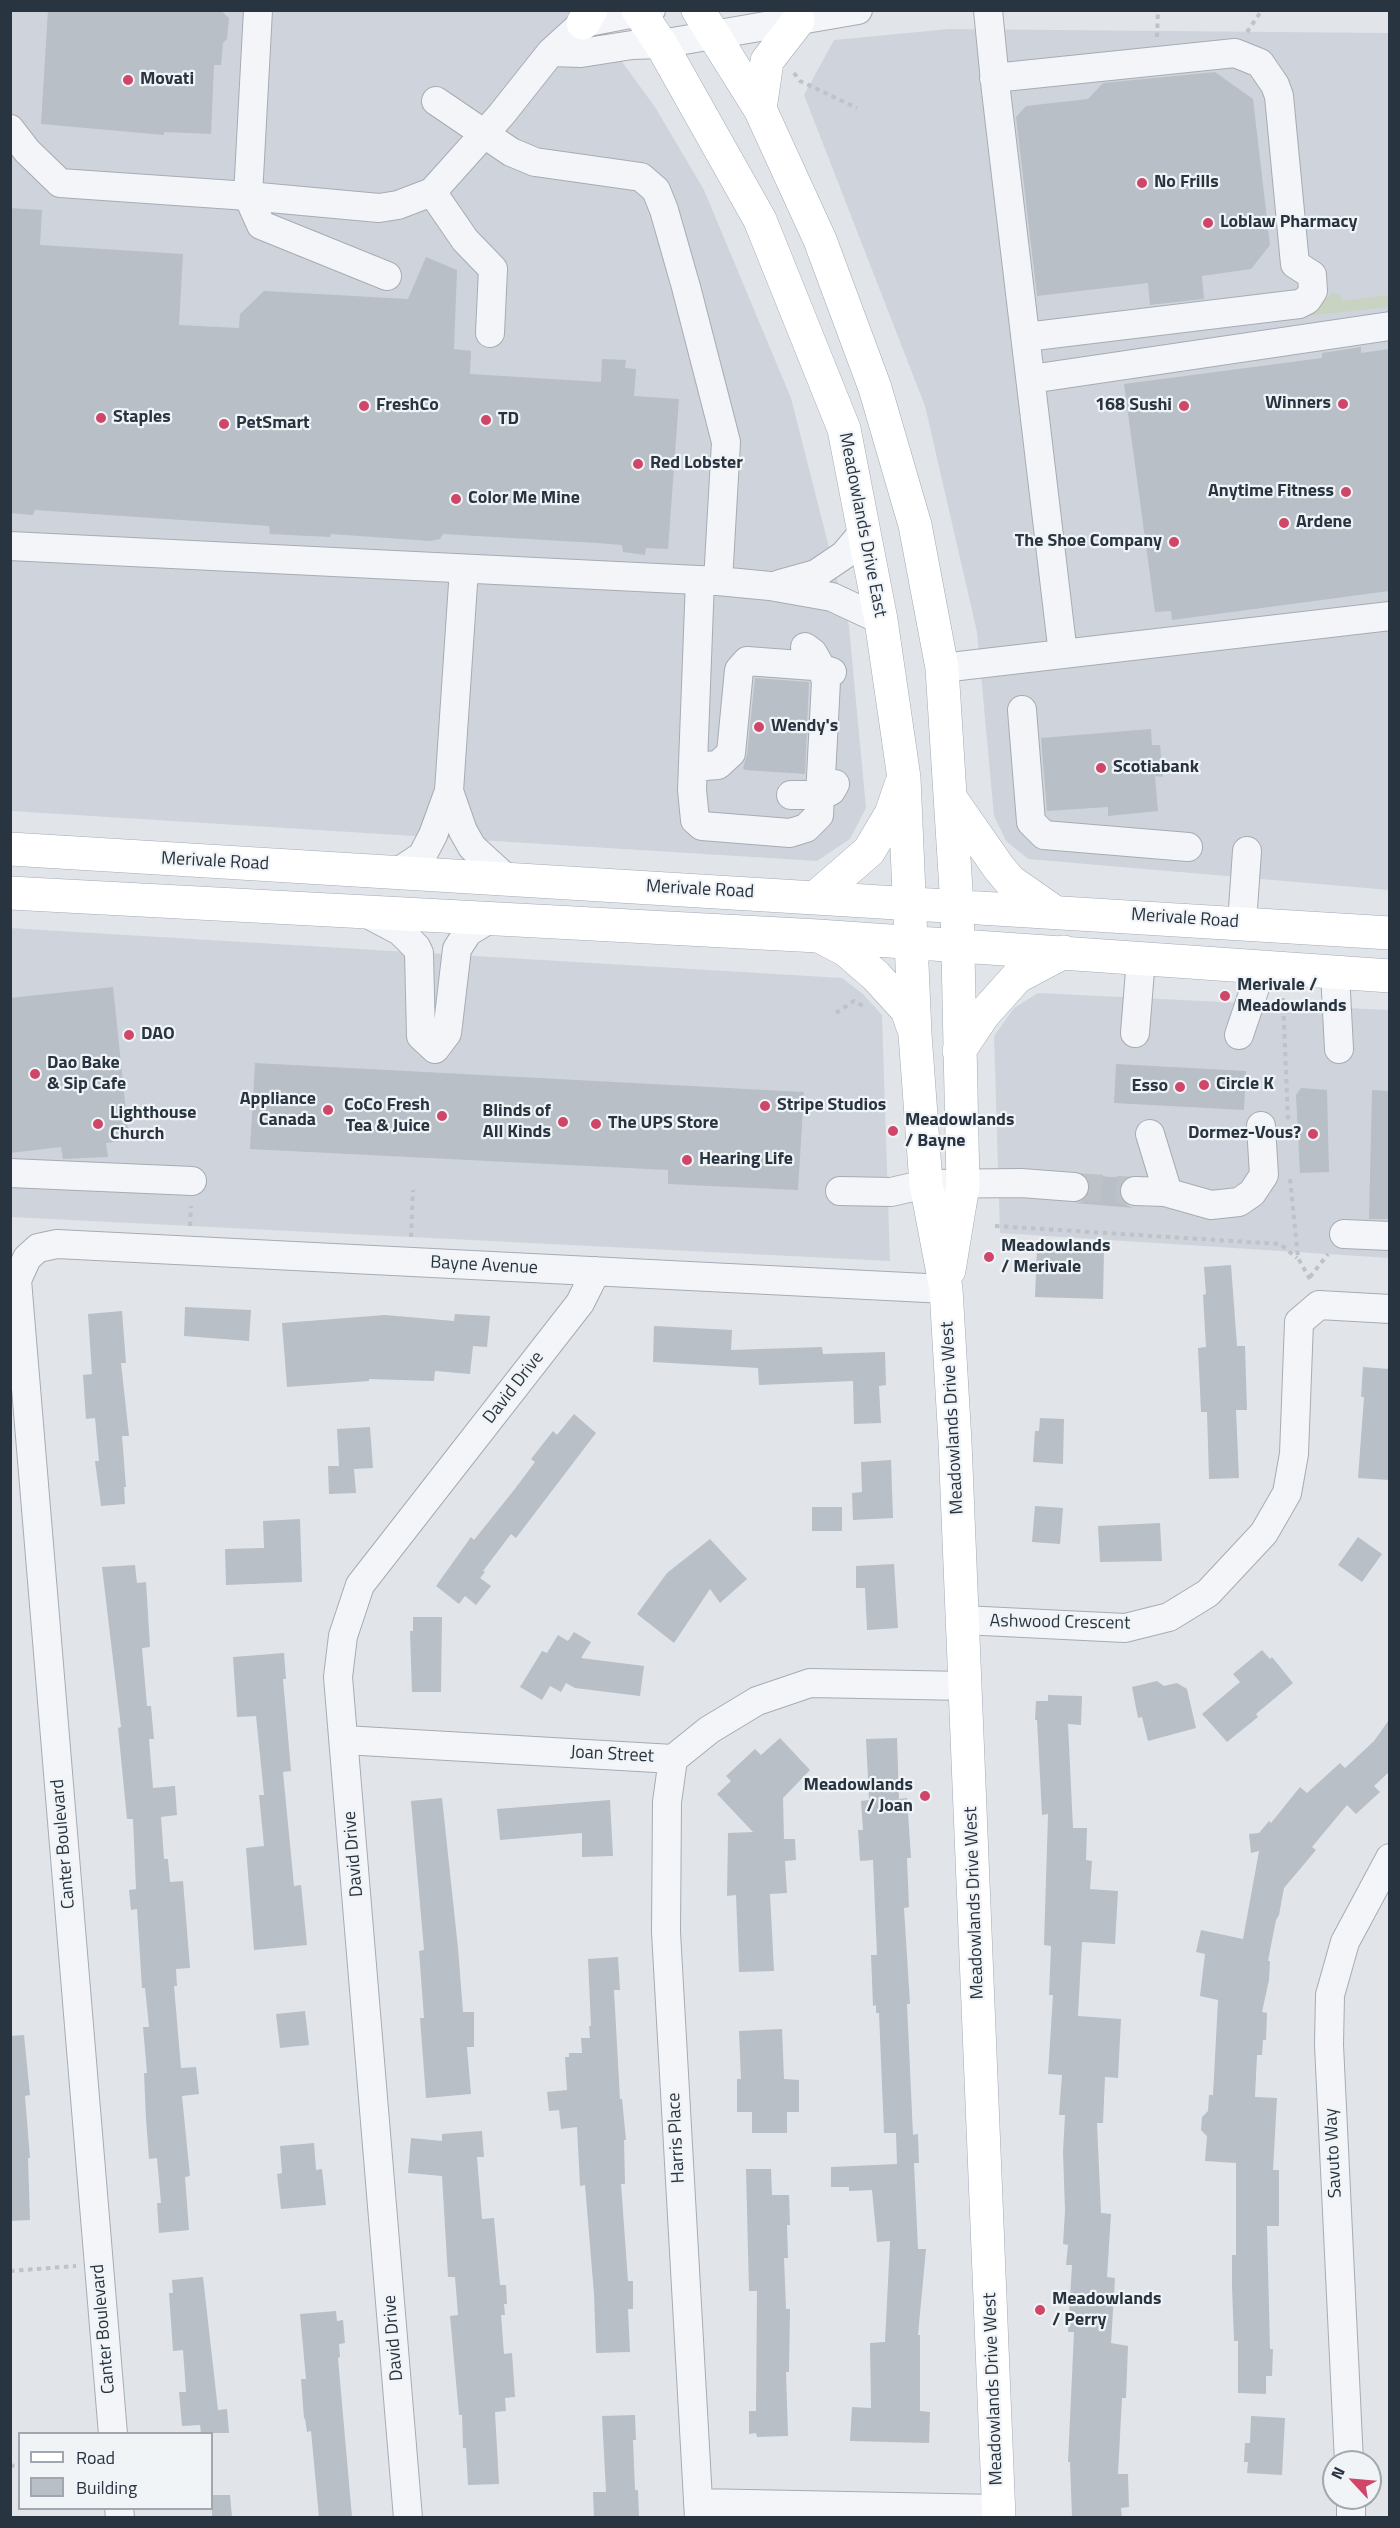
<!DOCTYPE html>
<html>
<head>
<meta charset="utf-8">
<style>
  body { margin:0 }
  #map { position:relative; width:1400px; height:2528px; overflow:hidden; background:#e1e5ea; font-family:"Titillium Web",sans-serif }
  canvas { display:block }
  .frame { position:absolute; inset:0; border:12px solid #293441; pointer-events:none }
  .legend { position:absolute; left:18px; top:2432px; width:195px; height:78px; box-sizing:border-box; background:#f0f4f7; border:2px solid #a0a7ae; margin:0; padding:8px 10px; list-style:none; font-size:18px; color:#293441 }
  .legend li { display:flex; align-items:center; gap:12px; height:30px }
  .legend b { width:30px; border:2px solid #a0a7ae }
  .north { position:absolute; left:1322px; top:2450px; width:60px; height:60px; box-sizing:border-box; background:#f0f4f7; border:2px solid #a0a7ae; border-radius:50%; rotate:296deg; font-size:16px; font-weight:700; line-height:24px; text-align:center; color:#293441 }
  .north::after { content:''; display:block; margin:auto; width:21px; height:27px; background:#cf4669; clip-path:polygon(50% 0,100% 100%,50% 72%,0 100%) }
</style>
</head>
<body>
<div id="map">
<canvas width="1400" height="2528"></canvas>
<div class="frame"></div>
<ul class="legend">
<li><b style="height:8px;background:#fff"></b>Road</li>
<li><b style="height:16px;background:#b8bfc6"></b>Building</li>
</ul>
<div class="north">N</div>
</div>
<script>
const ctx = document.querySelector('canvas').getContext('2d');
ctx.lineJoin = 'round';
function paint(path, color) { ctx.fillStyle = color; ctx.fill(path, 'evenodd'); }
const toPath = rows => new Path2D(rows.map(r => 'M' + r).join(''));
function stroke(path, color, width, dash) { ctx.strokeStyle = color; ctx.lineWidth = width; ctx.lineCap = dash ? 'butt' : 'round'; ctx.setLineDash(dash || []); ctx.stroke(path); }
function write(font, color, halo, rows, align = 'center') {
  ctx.font = font + ' "Titillium Web",sans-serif'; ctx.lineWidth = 4.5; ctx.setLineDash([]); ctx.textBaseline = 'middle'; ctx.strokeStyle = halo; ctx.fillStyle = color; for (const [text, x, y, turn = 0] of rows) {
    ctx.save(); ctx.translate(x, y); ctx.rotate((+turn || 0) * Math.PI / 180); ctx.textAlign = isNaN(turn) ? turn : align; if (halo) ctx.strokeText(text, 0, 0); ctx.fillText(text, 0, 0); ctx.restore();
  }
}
paint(toPath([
  [10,11,585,11,655,107,704,190,791,398,849,626,866,808,850,839,817,861,11,811],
  [949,29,1389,33,1389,890,1028,859,1006,841,994,816,977,632,925,406,804,95,834,40],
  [10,928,842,978,863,994,882,1015,890,1261,11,1217],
  [1038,993,1389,1010,1389,1258,1000,1233,994,1036,1014,1008]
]), '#cfd4dc');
paint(toPath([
  [1332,293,1339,294,1342,301,1389,295,1389,307,1307,316]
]), '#c8d3c2');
paint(toPath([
  [48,10,220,10,229,18,227,39,223,43,221,65,214,65,211,134,164,132,164,135,41,124],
  [1215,72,1253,99,1270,245,1251,269,1202,276,1204,299,1150,305,1148,283,1037,296,1016,117,1026,106,1088,99,1103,83],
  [10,208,42,210,40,245,183,254,179,325,239,328,240,314,264,291,408,299,426,257,457,270,454,349,471,351,470,374,601,382,602,359,626,360,625,368,636,369,634,396,679,399,668,549,646,548,645,555,623,552,622,545,597,543,443,534,440,539,430,541,331,534,330,537,270,534,269,526,35,510,33,515,10,513],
  [1361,347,1361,353,1389,349,1389,591,1172,620,1171,611,1155,612,1124,384,1322,358,1322,353],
  [755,678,809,682,805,774,745,770,743,768,747,755],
  [1151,729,1152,745,1160,745,1163,777,1155,776,1158,811,1108,816,1108,807,1047,811,1041,738],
  [113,987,129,1140,106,1143,108,1157,63,1159,61,1147,10,1153,10,998],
  [255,1063,804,1092,798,1190,668,1184,668,1170,250,1149],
  [1116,1064,1246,1071,1244,1110,1114,1103],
  [1301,1088,1327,1090,1329,1172,1300,1173,1296,1095],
  [1372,1090,1389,1091,1389,1219,1369,1219],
  [1085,1175,1125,1178,1119,1190,1120,1198,1126,1205,1134,1208,1074,1203,1082,1202,1088,1196,1090,1188],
  [1037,1249,1104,1251,1103,1299,1035,1297],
  [1231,1265,1237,1346,1245,1346,1247,1410,1236,1410,1239,1478,1209,1479,1207,1412,1201,1412,1198,1348,1206,1347,1203,1295,1206,1294,1204,1267],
  [185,1307,251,1310,249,1341,184,1336],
  [122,1311,126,1363,121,1363,129,1436,122,1436,126,1487,124,1487,125,1504,101,1506,95,1461,99,1461,95,1418,86,1419,83,1375,92,1374,88,1314],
  [455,1314,490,1316,487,1347,473,1346,470,1374,435,1371,434,1381,369,1379,369,1381,287,1387,282,1323,385,1315,454,1321],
  [654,1326,732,1330,731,1350,822,1347,823,1354,885,1352,886,1385,879,1386,881,1423,854,1424,853,1381,759,1385,758,1368,653,1362],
  [1363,1367,1389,1369,1389,1480,1358,1478,1364,1397,1361,1397],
  [574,1414,596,1433,516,1538,511,1534,483,1571,485,1572,480,1578,491,1586,476,1605,465,1596,459,1604,436,1586,471,1537,474,1540,514,1490,535,1462,531,1459,553,1431,557,1435],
  [1040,1418,1064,1419,1063,1464,1033,1462,1035,1431,1039,1431],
  [370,1427,373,1468,354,1469,356,1493,329,1494,328,1466,339,1466,337,1429],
  [891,1460,893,1518,853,1520,852,1493,862,1492,861,1462],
  [1035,1506,1063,1508,1060,1544,1032,1542],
  [812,1507,842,1507,842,1531,812,1531],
  [300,1519,302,1582,226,1585,225,1549,264,1548,263,1521],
  [1160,1523,1162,1561,1100,1562,1098,1526],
  [1358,1537,1382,1554,1362,1582,1338,1565],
  [710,1539,747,1579,720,1603,710,1589,674,1643,637,1614,667,1573],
  [894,1564,898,1628,867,1630,865,1588,856,1588,856,1566],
  [135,1565,137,1583,146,1582,150,1647,142,1648,147,1706,151,1706,154,1739,149,1739,153,1788,175,1786,177,1815,161,1817,164,1859,168,1859,170,1882,183,1881,190,1968,176,1969,177,1986,174,1986,181,2068,196,2067,199,2094,182,2096,190,2176,185,2177,189,2230,159,2233,157,2203,161,2203,157,2158,149,2159,146,2119,144,2073,147,2073,143,2027,149,2027,145,1988,142,1988,137,1909,131,1910,129,1890,136,1889,133,1819,127,1819,118,1728,121,1727,102,1567],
  [413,1617,442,1617,441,1692,412,1692,410,1631,413,1631],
  [574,1632,591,1642,581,1658,644,1666,640,1696,575,1688,566,1683,561,1692,550,1686,542,1700,520,1687,542,1651,547,1653,558,1635,568,1641],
  [1262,1650,1270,1659,1272,1657,1293,1683,1256,1714,1258,1717,1227,1742,1202,1714,1240,1682,1233,1674],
  [284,1653,286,1679,283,1679,291,1771,283,1772,294,1886,301,1885,307,1945,254,1950,246,1848,264,1846,259,1795,264,1795,256,1716,237,1717,233,1657],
  [1157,1681,1164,1686,1177,1683,1187,1689,1196,1728,1148,1741,1142,1717,1138,1718,1132,1687],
  [1048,1695,1082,1696,1081,1725,1068,1724,1073,1828,1087,1828,1086,1860,1092,1861,1090,1889,1118,1891,1115,1944,1082,1942,1078,2016,1121,2019,1118,2078,1105,2077,1103,2123,1097,2123,1101,2213,1111,2214,1107,2277,1115,2278,1111,2343,1128,2346,1126,2398,1122,2398,1118,2474,1128,2474,1129,2507,1121,2508,1122,2517,1072,2517,1070,2462,1068,2462,1074,2332,1068,2332,1072,2265,1066,2265,1068,2245,1063,2244,1065,2211,1063,2152,1065,2115,1059,2115,1062,2075,1048,2074,1053,1995,1049,1995,1051,1946,1044,1945,1048,1814,1042,1815,1037,1720,1035,1720,1036,1701,1048,1701],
  [1389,1720,1389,1772,1374,1786,1380,1792,1356,1814,1347,1805,1312,1847,1316,1850,1284,1888,1279,1915,1276,1920,1268,1961,1270,1961,1269,1980,1262,2012,1267,2013,1266,2040,1263,2040,1262,2055,1257,2055,1255,2097,1277,2098,1273,2170,1279,2170,1279,2226,1267,2226,1270,2349,1273,2349,1272,2376,1266,2376,1266,2394,1238,2393,1238,2341,1234,2341,1232,2286,1232,2255,1236,2255,1236,2163,1205,2161,1207,2136,1201,2130,1202,2117,1208,2111,1209,2095,1213,2095,1218,2000,1200,1996,1205,1954,1196,1952,1201,1930,1243,1939,1259,1851,1251,1853,1249,1834,1259,1833,1269,1821,1271,1823,1300,1787,1307,1793,1340,1763,1345,1768,1374,1741],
  [780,1738,810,1770,783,1798,784,1839,795,1839,796,1860,785,1861,787,1893,770,1894,774,1971,739,1972,736,1895,727,1896,728,1833,753,1832,717,1794,731,1781,726,1776,755,1749,761,1755],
  [897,1738,899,1799,907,1798,911,1858,907,1858,909,1907,904,1908,910,2004,907,2004,913,2135,918,2134,919,2163,914,2163,918,2249,926,2249,918,2335,920,2335,920,2411,930,2412,929,2443,850,2441,852,2407,871,2408,870,2343,885,2342,890,2241,877,2242,872,2190,849,2191,849,2187,831,2187,831,2167,897,2164,896,2133,884,2133,879,2013,876,2013,876,2005,873,2006,871,1955,877,1955,873,1860,860,1861,858,1830,863,1830,861,1801,869,1800,866,1739],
  [442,1798,458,1948,463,2012,474,2012,474,2047,467,2047,471,2094,426,2098,420,2018,424,2018,419,1951,424,1950,411,1801],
  [610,1800,613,1856,582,1857,582,1833,500,1840,497,1809],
  [618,1957,620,1990,614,1990,620,2099,622,2099,626,2140,624,2140,625,2184,621,2184,628,2281,633,2281,633,2309,628,2309,630,2352,596,2353,594,2294,585,2185,580,2186,577,2127,561,2129,559,2110,549,2111,547,2092,567,2090,565,2057,569,2057,569,2053,582,2053,581,2038,590,2038,589,2026,591,2026,588,1959],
  [305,2011,309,2045,280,2048,276,2014],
  [782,2029,784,2079,799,2080,799,2112,787,2112,787,2133,752,2133,752,2112,737,2112,737,2079,741,2079,739,2031],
  [24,2035,30,2095,25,2096,30,2158,28,2158,30,2220,10,2221,10,2036],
  [482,2131,484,2157,477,2157,482,2219,494,2218,500,2285,506,2285,507,2304,504,2304,505,2315,501,2315,504,2354,512,2353,515,2397,505,2398,506,2411,495,2412,499,2484,468,2485,466,2448,463,2448,462,2415,459,2415,450,2316,458,2315,455,2277,448,2277,442,2176,408,2173,411,2138,442,2141,442,2134],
  [314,2143,316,2170,322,2169,326,2205,281,2209,277,2174,282,2173,280,2146],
  [746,2169,771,2169,772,2195,789,2195,790,2225,787,2225,788,2258,784,2258,786,2309,790,2309,789,2372,786,2372,788,2436,757,2437,756,2433,749,2434,749,2411,756,2411,757,2291,749,2291],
  [203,2277,218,2410,227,2409,229,2433,201,2433,200,2425,182,2426,179,2392,186,2392,183,2350,173,2351,169,2293,173,2293,172,2280],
  [336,2311,337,2321,343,2320,345,2343,339,2344,340,2357,338,2358,352,2517,319,2517,311,2431,307,2432,305,2418,304,2419,301,2379,306,2379,300,2314],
  [635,2415,636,2440,633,2440,635,2490,638,2490,639,2517,594,2517,593,2492,606,2492,602,2416],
  [1251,2416,1285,2418,1282,2475,1247,2473,1248,2462,1244,2462,1245,2443,1250,2443],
  [212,2495,230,2495,232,2517,212,2517]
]), '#b8bfc6');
stroke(toPath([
  [1074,1187,1135,1191]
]), '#bcc2c8', 28, [28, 14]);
const minor = toPath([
  [258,10,248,196,261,225,387,276],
  [988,10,996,91,1063,654],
  [551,52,581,53,632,45,661,44,858,10],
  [994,78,1235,53,1260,63,1275,85,1279,96,1295,264,1312,275,1313,291,1307,300,1299,304,1026,337],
  [436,101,511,152,535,162,641,177,656,190,664,210,686,287,726,442,718,581],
  [10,129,27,151,60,183,248,196,379,208,398,205,432,192,501,115,551,52,583,23,651,10],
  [432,192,465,240,493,269,490,333],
  [1031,379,1390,326],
  [10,546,718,581,770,586,832,597,881,620],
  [700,580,692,790,695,820,702,826,790,833,806,828,819,815,826,681,822,669,813,653,805,647],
  [780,584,816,574,844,555,865,530],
  [942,668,1390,616],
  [1022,710,1031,822,1044,835,1188,847],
  [693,767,718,765,731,753,739,670,747,661,814,666,832,672],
  [449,791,463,831,472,847,507,879],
  [791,795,822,795,831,791,835,784],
  [398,872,422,856,433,835,449,791,464,569],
  [364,912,400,931,416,947,419,953,421,1036,435,1049,447,1033,457,949,468,932,491,918],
  [1242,923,1247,851],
  [1335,973,1339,1049],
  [1135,1033,1141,958],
  [1239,1035,1262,967],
  [1150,1134,1168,1193],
  [10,1173,192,1181],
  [840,1191,891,1192,926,1184,1021,1183,1074,1187],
  [1135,1191,1165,1192,1211,1205,1239,1202,1252,1193,1264,1175,1261,1126],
  [1344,1234,1390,1236],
  [963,1620,1125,1628,1169,1617,1208,1593,1264,1533,1287,1493,1294,1454,1299,1322,1319,1305,1390,1309],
  [344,1740,673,1759,709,1730,757,1701,810,1683,966,1686],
  [673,1759,667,1802,666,1932,699,2518],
  [113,2434,17,1280,27,1258,38,1248,57,1244,946,1289],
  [1349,2462,1329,2045,1330,1995,1345,1942,1390,1858],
  [1351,2498,1351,2518],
  [698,2503,998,2509],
  [119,2508,120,2518],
  [408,2518,338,1677,343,1636,360,1585,580,1303,596,1271]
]);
const major = toPath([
  [638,10,661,44,760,220,844,429,881,620,904,778,915,1034,926,1184,946,1289,955,1442,999,2518],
  [698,10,760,109,820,240,875,388,915,525,942,668,957,906,963,1185,949,1270],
  [583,23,591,10],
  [760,109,767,61,798,21],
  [951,799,999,868,1010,881,1053,911],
  [10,849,1390,933],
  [10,893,818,936,1390,976],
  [816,897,869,851,891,814,901,785],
  [821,937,846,950,876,976,907,1010,914,1030],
  [959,1051,983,1015,1017,977,1064,952]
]);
stroke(minor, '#a6acb4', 30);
stroke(major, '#a0abb5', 34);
stroke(toPath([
  [1247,32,1262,10],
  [1157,37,1158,10],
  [794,73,800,81,857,108],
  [1283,998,1288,1120],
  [836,1013,854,1001,863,1006],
  [1290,1179,1298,1258,1311,1281],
  [190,1226,191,1206],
  [995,1226,1280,1244,1297,1258],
  [411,1237,413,1190],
  [1310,1277,1328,1254],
  [10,2271,76,2266],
  [10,2466,20,2465]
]), '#bec3c8', 4, [4.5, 4.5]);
stroke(minor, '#f3f5f8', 28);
stroke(major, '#fff', 33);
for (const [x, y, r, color] of [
  [128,80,6,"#cf4669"],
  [1142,183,6,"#cf4669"],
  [1208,223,6,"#cf4669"],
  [1343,404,6,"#cf4669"],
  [364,406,6,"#cf4669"],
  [1184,406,6,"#cf4669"],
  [101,418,6,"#cf4669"],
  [486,420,6,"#cf4669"],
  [224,424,6,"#cf4669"],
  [638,464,6,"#cf4669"],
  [1346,492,6,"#cf4669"],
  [456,499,6,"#cf4669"],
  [1284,523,6,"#cf4669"],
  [1174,542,6,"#cf4669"],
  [759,727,6,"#cf4669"],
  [1101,768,6,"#cf4669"],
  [1225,996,6,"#cf4669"],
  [129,1035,6,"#cf4669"],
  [35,1074,6,"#cf4669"],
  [1204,1085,6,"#cf4669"],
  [1180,1087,6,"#cf4669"],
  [765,1106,6,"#cf4669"],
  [328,1110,6,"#cf4669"],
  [442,1116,6,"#cf4669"],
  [563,1122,6,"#cf4669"],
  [98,1124,6,"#cf4669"],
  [596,1124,6,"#cf4669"],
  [893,1131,6,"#cf4669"],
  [1313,1134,6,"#cf4669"],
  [687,1160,6,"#cf4669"],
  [989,1257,6,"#cf4669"],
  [925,1796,6,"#cf4669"],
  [1040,2310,6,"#cf4669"]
]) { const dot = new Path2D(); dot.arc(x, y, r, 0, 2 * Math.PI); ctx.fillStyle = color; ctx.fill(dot); stroke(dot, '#f0f4f7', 2); }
write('bold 18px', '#293441', '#f0f4f7', [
  ["Movati",140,80],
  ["No Frills",1154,183],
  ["Loblaw Pharmacy",1220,223],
  ["Winners",1331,404,"right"],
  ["FreshCo",376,406],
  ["168 Sushi",1172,406,"right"],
  ["Staples",113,418],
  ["TD",498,420],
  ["PetSmart",236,424],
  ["Red Lobster",650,464],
  ["Anytime Fitness",1334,492,"right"],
  ["Color Me Mine",468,499],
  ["Ardene",1296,523],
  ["The Shoe Company",1162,542,"right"],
  ["Wendy's",771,727],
  ["Scotiabank",1113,768],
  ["Merivale /",1237,986],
  ["Meadowlands",1237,1007],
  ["DAO",141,1035],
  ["Dao Bake",47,1064],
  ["& Sip Cafe",47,1085],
  ["Circle K",1216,1085],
  ["Esso",1168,1087,"right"],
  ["Appliance",316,1100,"right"],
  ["Canada",316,1121,"right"],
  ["CoCo Fresh",430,1106,"right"],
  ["Tea & Juice",430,1127,"right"],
  ["Stripe Studios",777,1106],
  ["Blinds of",551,1112,"right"],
  ["All Kinds",551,1133,"right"],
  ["Lighthouse",110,1114],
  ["Church",110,1135],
  ["Meadowlands",905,1121],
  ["/ Bayne",905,1142],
  ["The UPS Store",608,1124],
  ["Dormez-Vous?",1301,1134,"right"],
  ["Hearing Life",699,1160],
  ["Meadowlands",1001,1247],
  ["/ Merivale",1001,1268],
  ["Meadowlands",913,1786,"right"],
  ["/ Joan",913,1807,"right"],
  ["Meadowlands",1052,2300],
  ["/ Perry",1052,2321]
], 'left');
write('18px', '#293441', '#f0f4f7', [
  ["Meadowlands Drive East",862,525,79],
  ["Merivale Road",215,862,3],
  ["Merivale Road",700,890,3],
  ["Merivale Road",1185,919,4],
  ["Bayne Avenue",484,1266,3],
  ["David Drive",514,1388,-52],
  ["Meadowlands Drive West",953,1418,-93],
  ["Ashwood Crescent",1060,1623,1],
  ["Joan Street",612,1755,3],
  ["Canter Boulevard",64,1844,-95],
  ["David Drive",354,1854,-95],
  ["Meadowlands Drive West",975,1903,-92],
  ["Harris Place",677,2138,-93],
  ["Savuto Way",1334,2153,-93],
  ["Canter Boulevard",104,2329,-95],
  ["David Drive",394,2338,-95],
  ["Meadowlands Drive West",994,2389,-92]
]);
</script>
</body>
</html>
